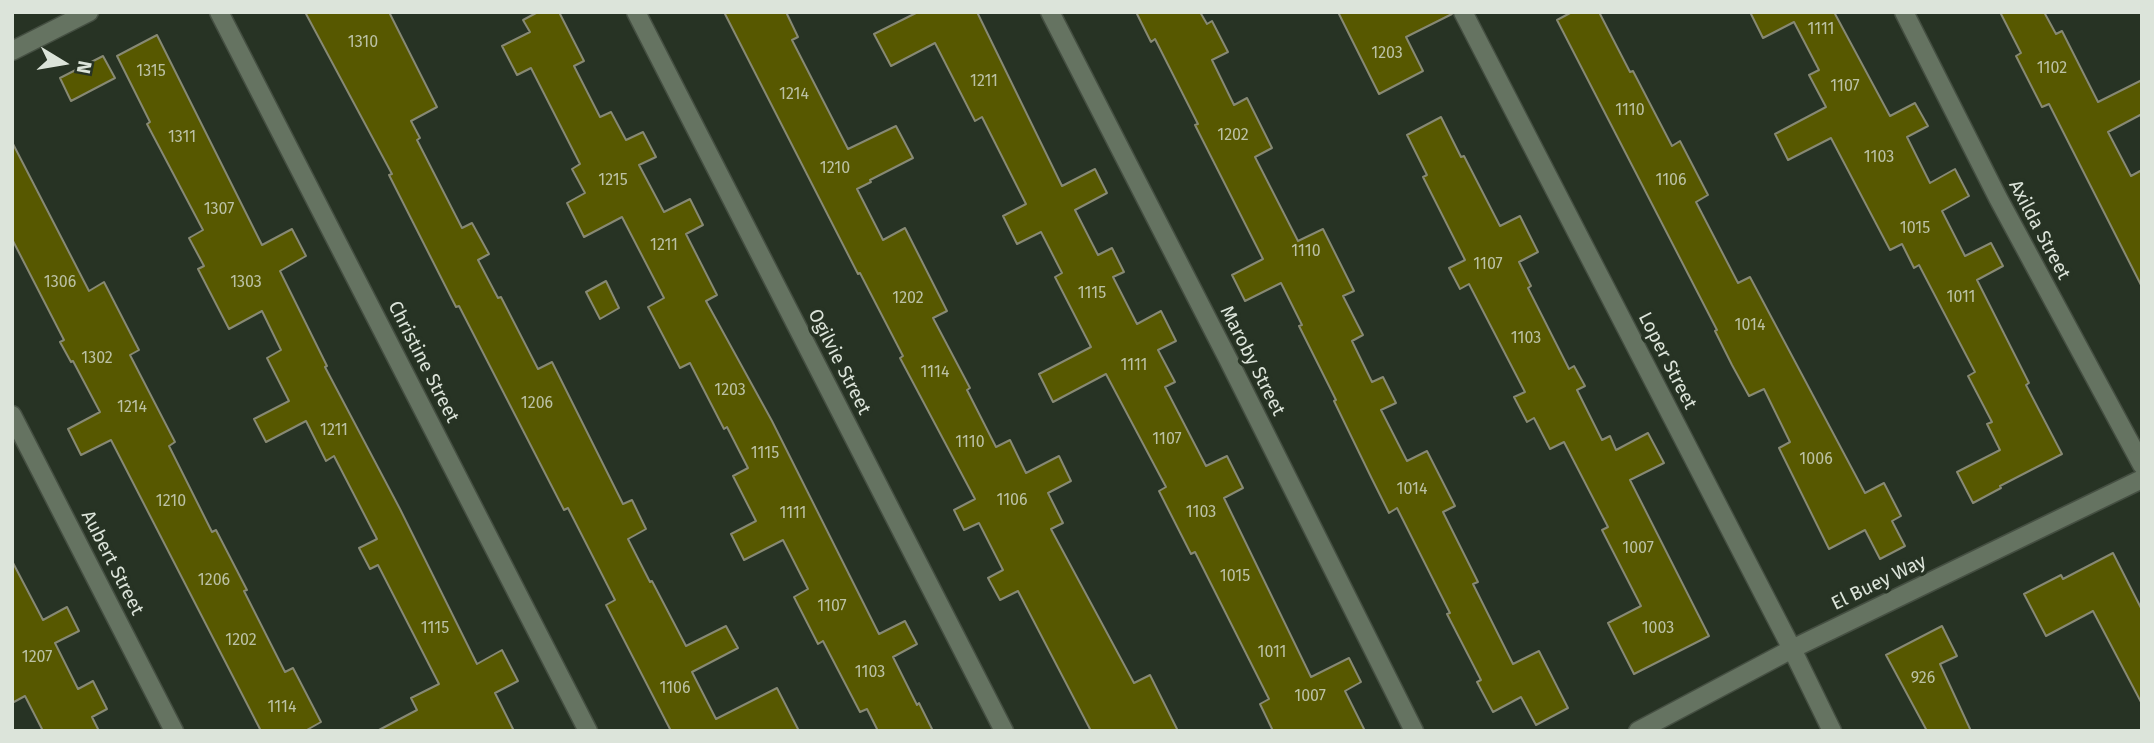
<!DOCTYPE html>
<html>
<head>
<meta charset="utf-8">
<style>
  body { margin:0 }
  #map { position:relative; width:2154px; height:743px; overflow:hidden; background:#273324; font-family:"Fira Sans",sans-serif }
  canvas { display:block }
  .frame { position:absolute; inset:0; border:14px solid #dce4da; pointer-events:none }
  .north { position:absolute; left:28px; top:28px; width:70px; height:70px; -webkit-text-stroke:5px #273324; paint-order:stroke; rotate:101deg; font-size:19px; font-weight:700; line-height:28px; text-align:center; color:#dce4da }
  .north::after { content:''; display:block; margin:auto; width:24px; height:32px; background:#dce4da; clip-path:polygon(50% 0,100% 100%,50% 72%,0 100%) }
</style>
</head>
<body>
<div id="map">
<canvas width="2154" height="743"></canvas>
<div class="frame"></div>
<div class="north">N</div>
</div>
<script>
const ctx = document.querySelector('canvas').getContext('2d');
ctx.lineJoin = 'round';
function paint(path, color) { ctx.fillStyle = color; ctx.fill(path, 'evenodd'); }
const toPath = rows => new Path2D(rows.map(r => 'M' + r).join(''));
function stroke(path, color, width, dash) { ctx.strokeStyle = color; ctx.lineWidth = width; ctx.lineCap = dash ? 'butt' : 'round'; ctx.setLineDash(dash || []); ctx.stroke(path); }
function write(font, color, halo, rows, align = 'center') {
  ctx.font = font + ' "Fira Sans",sans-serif'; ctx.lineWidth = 7; ctx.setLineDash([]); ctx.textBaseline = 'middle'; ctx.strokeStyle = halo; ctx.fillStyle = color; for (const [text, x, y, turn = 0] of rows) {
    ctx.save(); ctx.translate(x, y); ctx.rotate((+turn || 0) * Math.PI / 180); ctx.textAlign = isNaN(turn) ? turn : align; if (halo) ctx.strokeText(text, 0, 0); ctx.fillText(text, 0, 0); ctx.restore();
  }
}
const building = toPath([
  [305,12,389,12,437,107,411,121,420,138,417,140,462,228,472,223,489,254,478,260,498,298,501,297,538,369,552,362,623,504,632,500,646,529,628,539,650,582,652,581,686,646,726,626,738,648,692,672,716,719,777,688,799,731,671,731,606,605,615,600,568,508,564,510,459,306,456,307,389,175,392,174,305,12],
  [538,12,559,12,584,61,574,66,600,117,611,112,626,140,643,132,656,157,639,165,664,212,690,199,703,225,686,234,717,295,706,301,772,421,879,634,905,621,917,644,893,657,917,705,919,703,933,731,878,731,867,709,860,712,823,641,818,644,794,597,808,589,783,540,744,560,731,534,756,521,733,476,748,468,727,427,724,429,690,363,680,368,648,307,664,298,622,217,584,237,567,203,585,193,572,169,580,164,531,68,517,75,502,46,530,32,523,20,538,12],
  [724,12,786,12,798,37,792,40,848,149,896,126,913,158,870,180,871,182,857,189,883,240,905,228,947,311,933,318,970,388,967,390,996,447,1010,440,1026,473,1059,456,1071,481,1048,493,1063,523,1051,529,1134,683,1150,675,1178,731,1091,731,1018,591,1000,600,988,578,1003,570,979,523,964,530,954,510,975,499,900,358,903,356,860,273,858,274,724,12],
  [918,12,977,12,1062,186,1095,169,1107,193,1075,210,1098,255,1112,248,1124,272,1113,277,1137,324,1161,311,1176,341,1158,350,1175,382,1165,387,1206,466,1227,456,1243,488,1224,498,1311,677,1349,658,1361,682,1345,691,1365,731,1273,731,1260,704,1269,699,1195,552,1191,554,1159,491,1166,487,1106,374,1053,402,1039,374,1091,347,1055,277,1062,273,1041,232,1017,244,1003,216,1026,204,982,117,975,121,935,43,891,66,874,34,918,12],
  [1136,12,1200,12,1207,24,1212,21,1228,52,1212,60,1234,105,1247,98,1272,148,1255,157,1298,241,1323,229,1354,291,1343,296,1363,335,1352,341,1372,382,1383,377,1396,403,1381,410,1407,461,1427,451,1455,506,1443,512,1478,582,1473,584,1513,664,1539,651,1568,708,1536,725,1521,697,1493,712,1477,682,1481,680,1447,614,1450,613,1397,508,1389,513,1372,479,1334,401,1336,400,1299,326,1302,325,1281,283,1245,301,1232,275,1263,259,1195,125,1198,124,1155,39,1151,42,1136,12],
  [1338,12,1452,12,1452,14,1406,37,1423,71,1379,94,1338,12],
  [1572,12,1599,12,1630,72,1633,71,1672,146,1680,141,1708,195,1696,202,1738,283,1750,277,1865,493,1884,483,1901,516,1892,521,1905,546,1880,559,1865,530,1829,549,1779,448,1790,442,1764,389,1749,396,1732,365,1715,331,1717,330,1557,20,1572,12],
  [1750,12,1834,12,1890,116,1915,103,1928,126,1907,137,1930,183,1955,169,1969,196,1942,211,1965,256,1991,243,2003,266,1977,280,2029,383,2026,385,2062,454,2000,486,2001,488,1973,503,1957,472,2000,450,1987,424,1992,422,1968,376,1975,372,1919,265,1914,268,1902,244,1890,250,1831,138,1788,160,1775,134,1826,107,1809,75,1819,70,1794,22,1763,38,1750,12],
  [2000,12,2044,12,2056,34,2062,31,2098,102,2142,80,2142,114,2108,132,2131,176,2142,170,2142,287,2049,104,2042,107,2016,56,2021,53,2000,12],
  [157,35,262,245,292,229,306,256,280,271,327,366,325,367,400,509,477,664,502,650,518,681,495,693,514,731,377,731,417,710,411,698,439,684,378,565,370,569,359,548,377,539,334,456,326,461,306,421,266,442,254,419,289,401,267,358,281,350,262,311,229,329,198,269,204,266,189,238,203,230,147,124,150,122,117,56,157,35],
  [103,56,115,78,71,101,60,78,103,56],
  [1441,117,1461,157,1464,156,1500,226,1520,216,1538,252,1519,262,1531,286,1528,288,1569,369,1574,366,1585,386,1577,390,1602,440,1610,436,1616,450,1648,433,1664,463,1630,480,1709,636,1634,674,1608,623,1641,606,1602,530,1608,527,1564,442,1550,449,1534,418,1527,422,1514,397,1525,392,1469,284,1460,289,1449,268,1465,260,1423,177,1427,175,1407,135,1441,117],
  [12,142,89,291,104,282,139,350,130,355,175,442,169,446,212,532,216,530,247,590,244,591,285,672,293,668,321,722,305,731,261,731,111,440,81,455,68,429,100,412,73,361,71,362,60,342,64,340,12,239,12,142],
  [606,281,619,308,600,319,586,292,606,281],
  [2113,553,2142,610,2142,704,2093,611,2046,636,2024,594,2061,575,2063,579,2113,553],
  [12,561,43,620,67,607,79,631,55,643,78,689,93,681,107,709,92,717,99,731,43,731,25,696,12,703,12,561],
  [1942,626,1957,656,1940,664,1971,731,1927,731,1886,655,1942,626]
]);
paint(building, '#575800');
stroke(building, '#878974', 2);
const minor = toPath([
  [219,12,588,731],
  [636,12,1004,731],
  [1050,12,1228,359,1414,731],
  [1463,12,1792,649,1832,731],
  [1904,12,1998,198,2142,465],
  [12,51,89,12],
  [12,415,174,731],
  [1638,731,1792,649,2142,479]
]);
stroke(minor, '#454f42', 21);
stroke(minor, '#657361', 18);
write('16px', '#bbc1a4', null, [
  ["1111",1821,30],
  ["1310",363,43],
  ["1203",1387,54],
  ["1102",2052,69],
  ["1315",151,72],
  ["1211",984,82],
  ["1107",1845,87],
  ["1214",794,95],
  ["1110",1630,111],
  ["1202",1233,136],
  ["1311",182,138],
  ["1103",1879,158],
  ["1210",835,169],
  ["1215",613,181],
  ["1106",1671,181],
  ["1307",219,210],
  ["1015",1915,229],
  ["1211",664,246],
  ["1110",1306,252],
  ["1107",1488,265],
  ["1306",60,283],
  ["1303",246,283],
  ["1115",1092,294],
  ["1011",1961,298],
  ["1202",908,299],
  ["1014",1750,326],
  ["1103",1526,339],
  ["1302",97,359],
  ["1111",1134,366],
  ["1114",935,373],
  ["1203",730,391],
  ["1206",537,404],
  ["1214",132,408],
  ["1211",334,431],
  ["1107",1167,440],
  ["1110",970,443],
  ["1115",765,454],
  ["1006",1816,460],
  ["1014",1412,490],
  ["1106",1012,501],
  ["1210",171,502],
  ["1103",1201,513],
  ["1111",793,514],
  ["1007",1638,549],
  ["1015",1235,577],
  ["1206",214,581],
  ["1107",832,607],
  ["1115",435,629],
  ["1003",1658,629],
  ["1202",241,641],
  ["1011",1272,653],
  ["1207",37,658],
  ["1103",870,673],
  ["926",1923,679],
  ["1106",675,689],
  ["1007",1310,697],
  ["1114",282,708]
]);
write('19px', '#dce4da', '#273324', [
  ["Axilda Street",2039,230,62],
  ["Maroby Street",1252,361,63],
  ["Loper Street",1667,361,63],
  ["Christine Street",423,362,63],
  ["Ogilvie Street",839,362,63],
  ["Aubert Street",112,563,63],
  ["El Buey Way",1879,583,-26]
]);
</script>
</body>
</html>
